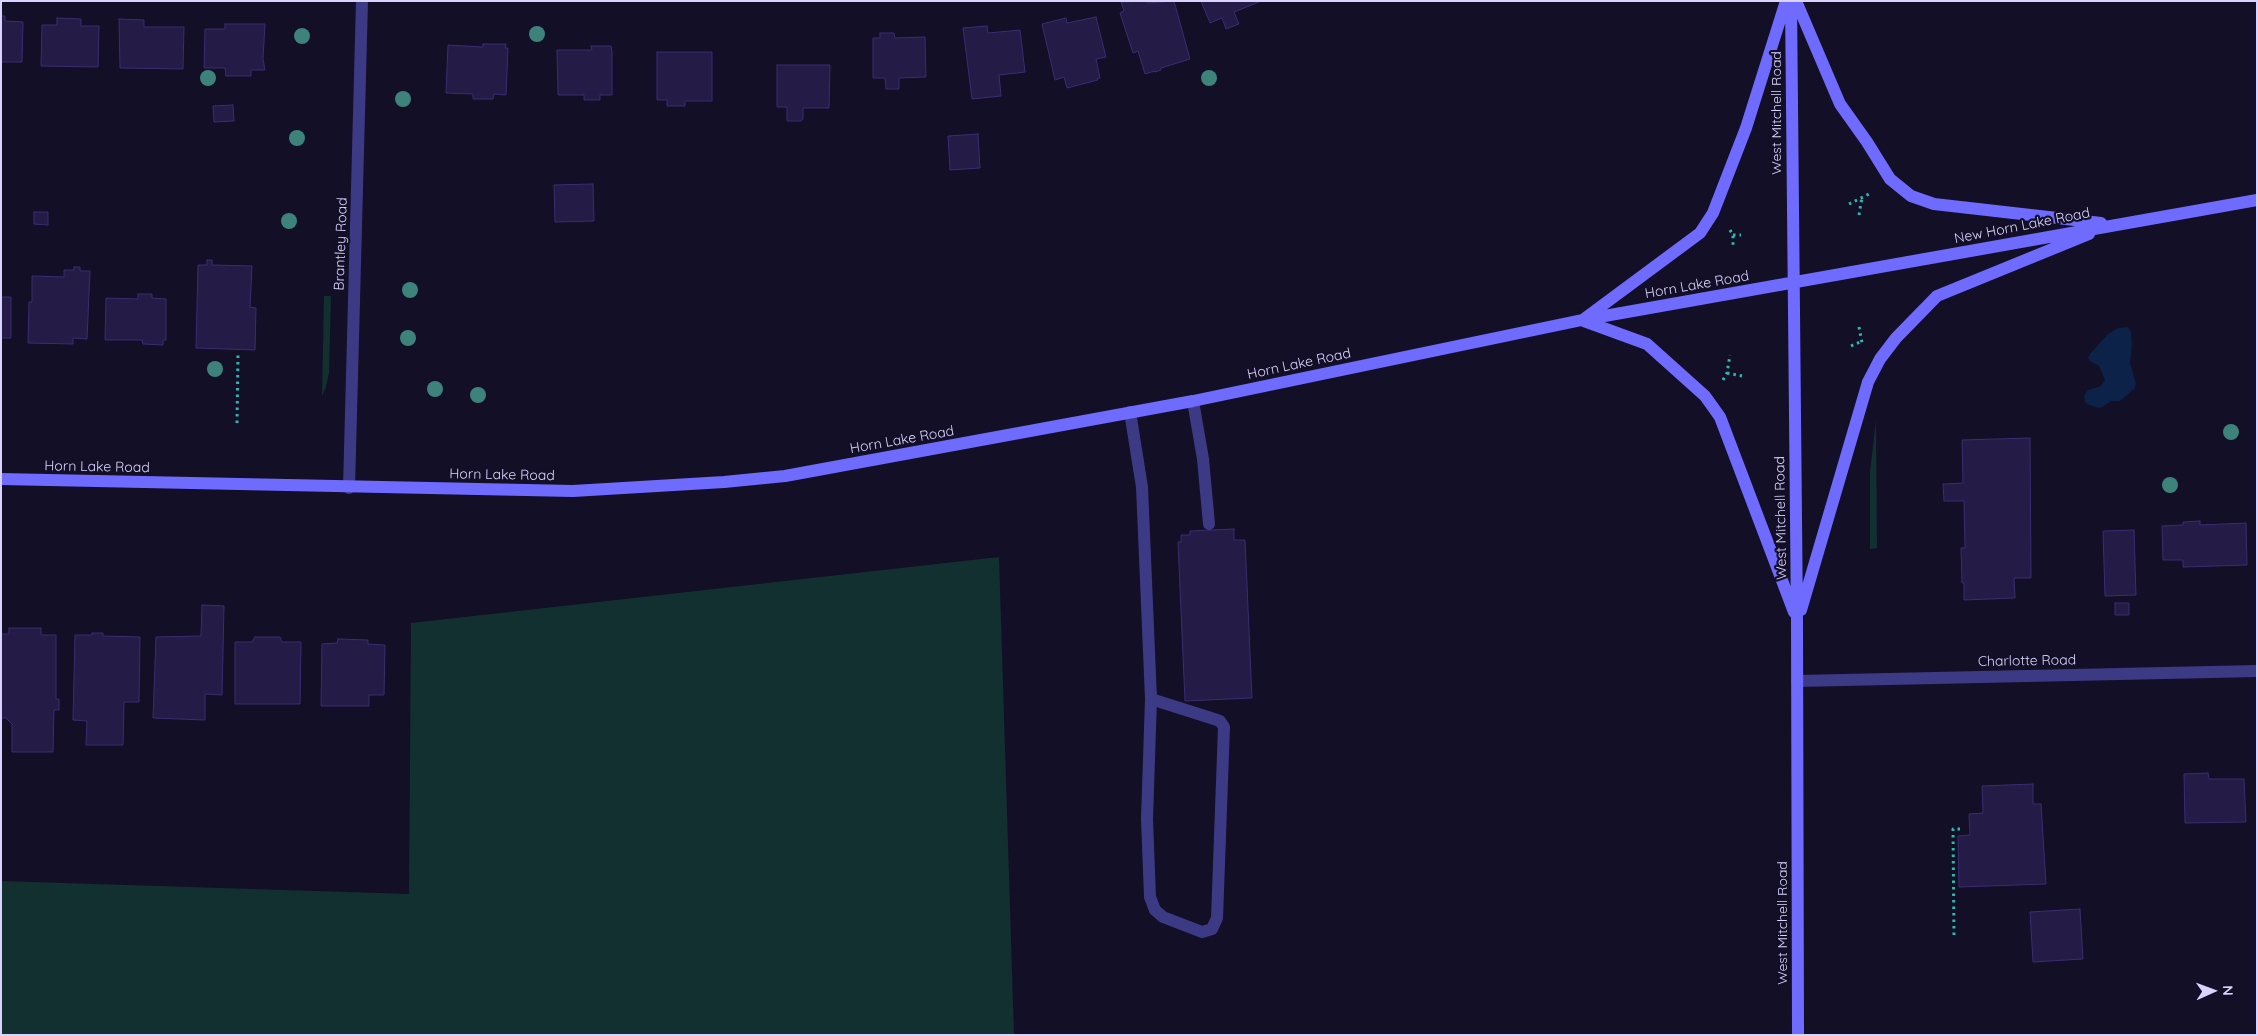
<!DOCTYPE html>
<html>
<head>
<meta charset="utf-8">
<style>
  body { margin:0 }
  #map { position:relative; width:2258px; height:1036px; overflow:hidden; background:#130f26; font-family:Quicksand,sans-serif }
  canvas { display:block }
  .frame { position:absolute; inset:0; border:2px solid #d9d4ff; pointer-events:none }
  .north { position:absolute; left:2188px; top:966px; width:50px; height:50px; -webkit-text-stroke:4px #130f26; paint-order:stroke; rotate:88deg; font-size:14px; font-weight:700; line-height:20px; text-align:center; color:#d9d4ff }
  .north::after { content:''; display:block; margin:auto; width:18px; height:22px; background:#d9d4ff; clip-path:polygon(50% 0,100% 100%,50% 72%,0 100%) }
</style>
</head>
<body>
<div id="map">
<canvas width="2258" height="1036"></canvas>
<div class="frame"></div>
<div class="north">N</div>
</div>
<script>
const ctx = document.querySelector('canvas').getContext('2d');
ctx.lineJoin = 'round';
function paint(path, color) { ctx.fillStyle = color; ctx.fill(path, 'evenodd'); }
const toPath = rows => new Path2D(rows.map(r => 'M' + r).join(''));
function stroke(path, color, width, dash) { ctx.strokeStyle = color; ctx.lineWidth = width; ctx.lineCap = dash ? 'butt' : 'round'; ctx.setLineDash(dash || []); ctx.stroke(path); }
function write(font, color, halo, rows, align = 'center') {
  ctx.font = font + ' Quicksand,sans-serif'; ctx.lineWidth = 4.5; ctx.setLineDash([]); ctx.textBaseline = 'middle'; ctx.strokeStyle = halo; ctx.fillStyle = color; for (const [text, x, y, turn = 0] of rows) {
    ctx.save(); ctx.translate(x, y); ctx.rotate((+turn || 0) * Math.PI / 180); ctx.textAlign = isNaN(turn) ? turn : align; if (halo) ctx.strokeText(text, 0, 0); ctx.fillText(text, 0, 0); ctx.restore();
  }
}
paint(toPath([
  [324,296,331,296,329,373,326,387,322,396],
  [1876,420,1877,548,1870,549,1870,472],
  [999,557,1014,1035,1,1035,1,881,409,894,411,623]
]), '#12302f');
paint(toPath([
  [2128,327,2131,332,2132,345,2130,363,2136,384,2134,389,2120,401,2112,401,2100,408,2089,405,2085,402,2084,396,2088,390,2101,386,2105,380,2099,366,2090,361,2088,358,2090,354,2108,334,2118,328]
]), '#0c2248');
const building = toPath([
  [1147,1,1147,3,1174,1,1190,59,1161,68,1161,70,1155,72,1155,71,1145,74,1138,51,1133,53,1120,13,1124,11,1121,2,1147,1],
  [1201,1,1259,1,1259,2,1234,12,1239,24,1226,29,1222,18,1210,23,1201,1],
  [1,16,5,16,5,21,23,22,22,62,1,62,1,16],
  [1096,17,1106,57,1096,59,1100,78,1097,79,1098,80,1067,88,1064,77,1055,80,1042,24,1066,18,1067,23,1096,17],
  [57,18,81,19,81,26,99,26,98,67,41,66,42,25,57,25,57,18],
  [119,19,144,20,144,27,184,27,183,69,120,68,119,19],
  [225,24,265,24,263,59,265,70,251,70,251,76,226,76,225,68,204,68,205,29,225,29,225,24],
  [987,26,988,33,1020,30,1025,72,999,75,1001,96,972,99,963,28,987,26],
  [880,33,894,33,895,38,925,37,926,77,899,78,899,89,886,89,885,78,873,78,873,38,880,38,880,33],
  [483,44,506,44,505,48,508,48,506,95,494,94,493,99,473,99,473,94,446,93,448,45,483,47,483,44],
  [591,46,611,46,612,51,612,95,600,95,600,100,584,100,584,95,558,95,557,50,592,50,591,46],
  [657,52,712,52,712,101,685,101,685,106,667,106,667,100,657,100,657,52],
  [777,65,830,65,829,108,803,108,803,119,801,121,787,121,787,107,777,107,777,65],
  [233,105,234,121,214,122,213,106,233,105],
  [978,134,980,168,950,170,948,136,978,134],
  [593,184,594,221,555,222,554,185,593,184],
  [34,212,48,212,48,225,34,224,34,212],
  [207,260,212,260,212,265,252,266,250,307,256,308,255,350,196,348,198,265,207,265,207,260],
  [74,267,80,267,80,271,90,271,87,339,73,338,73,344,28,343,29,302,32,302,32,276,64,277,64,270,74,270,74,267],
  [138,294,152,294,152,298,166,299,166,340,163,340,163,345,143,344,142,340,105,340,106,298,138,299,138,294],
  [1,297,11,297,11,338,1,338,1,297],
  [2030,438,2031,578,2014,578,2015,598,1964,600,1964,583,1962,583,1961,548,1965,548,1964,501,1944,501,1943,484,1963,483,1962,440,2030,438],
  [2200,521,2200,525,2246,523,2247,565,2183,567,2183,560,2163,560,2162,526,2183,525,2183,522,2200,521],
  [1234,529,1234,540,1245,540,1252,698,1185,701,1178,542,1181,542,1181,535,1190,535,1190,531,1234,529],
  [2134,530,2136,595,2105,596,2103,531,2134,530],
  [2115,603,2129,603,2129,615,2115,615,2115,603],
  [202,605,224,606,222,695,205,694,205,720,153,718,156,637,201,636,202,605],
  [9,628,41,628,41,635,56,635,56,699,59,699,59,710,54,710,53,752,12,752,12,724,6,718,1,718,1,634,9,634,9,628],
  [92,633,103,633,103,636,140,637,139,702,124,702,123,745,86,745,87,721,73,720,75,635,92,635,92,633],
  [255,637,280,637,282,642,301,642,300,704,235,704,235,642,252,642,255,637],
  [338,639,368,640,368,644,385,645,384,695,369,695,369,706,321,706,322,644,337,643,338,639],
  [2208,773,2209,779,2244,779,2246,822,2185,823,2184,774,2208,773],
  [2033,784,2033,804,2041,804,2046,884,1959,887,1958,836,1970,835,1969,814,1983,813,1982,786,2033,784],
  [2080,909,2083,959,2033,962,2030,912,2080,909]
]);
paint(building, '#241b47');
stroke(building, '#3b2d73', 1);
stroke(toPath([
  [1849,204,1871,193],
  [1859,215,1862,197],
  [1730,230,1733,235,1733,246],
  [1733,235,1741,235],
  [1859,327,1862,343],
  [1851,346,1860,342],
  [1727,373,1742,376],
  [1723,380,1727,373,1730,355],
  [237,423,238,354],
  [1954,935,1953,829,1963,829]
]), '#2fb8b0', 3, [2.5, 4]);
stroke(toPath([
  [1193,401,1203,459,1209,524],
  [1130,412,1142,487,1145,557,1151,699,1147,819,1150,897,1155,910,1163,917,1202,932,1212,929,1217,918,1224,727,1220,721,1211,718,1151,699]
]), '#3d3a85', 12);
stroke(toPath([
  [349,488,362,1],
  [1797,681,2257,671]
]), '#3d3a85', 12);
stroke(toPath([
  [1791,1,1797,622,1798,1035],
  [1796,1,1840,104,1867,142,1890,179,1911,196,1934,204,2101,223],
  [1584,319,1700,233,1713,213,1746,128,1786,1],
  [1584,321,1647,344,1705,396,1720,417,1794,612],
  [1,479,573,491,724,482,785,476,1193,401,1582,320,2257,200],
  [1801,610,1868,382,1880,359,1896,338,1937,296,2089,234]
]), '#6f6bff', 12);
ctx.fillStyle = '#3d827b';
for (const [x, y] of [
  [537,34],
  [302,36],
  [208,78],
  [1209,78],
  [403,99],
  [297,138],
  [289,221],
  [410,290],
  [408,338],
  [215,369],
  [435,389],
  [478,395],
  [2231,432],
  [2170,485]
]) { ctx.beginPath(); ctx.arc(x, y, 8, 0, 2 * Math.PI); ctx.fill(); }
write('14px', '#d9d4ff', '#130f26', [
  ["West Mitchell Road",1777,113,-90],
  ["New Horn Lake Road",2022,226,-11],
  ["Brantley Road",341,244,-88],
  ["Horn Lake Road",1697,285,-10],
  ["Horn Lake Road",1299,364,-12],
  ["Horn Lake Road",902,440,-10],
  ["Horn Lake Road",97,467,1],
  ["Horn Lake Road",502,475,1],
  ["West Mitchell Road",1781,518,-91],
  ["Charlotte Road",2027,661,-1],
  ["West Mitchell Road",1783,923,-90]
]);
</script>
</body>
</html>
